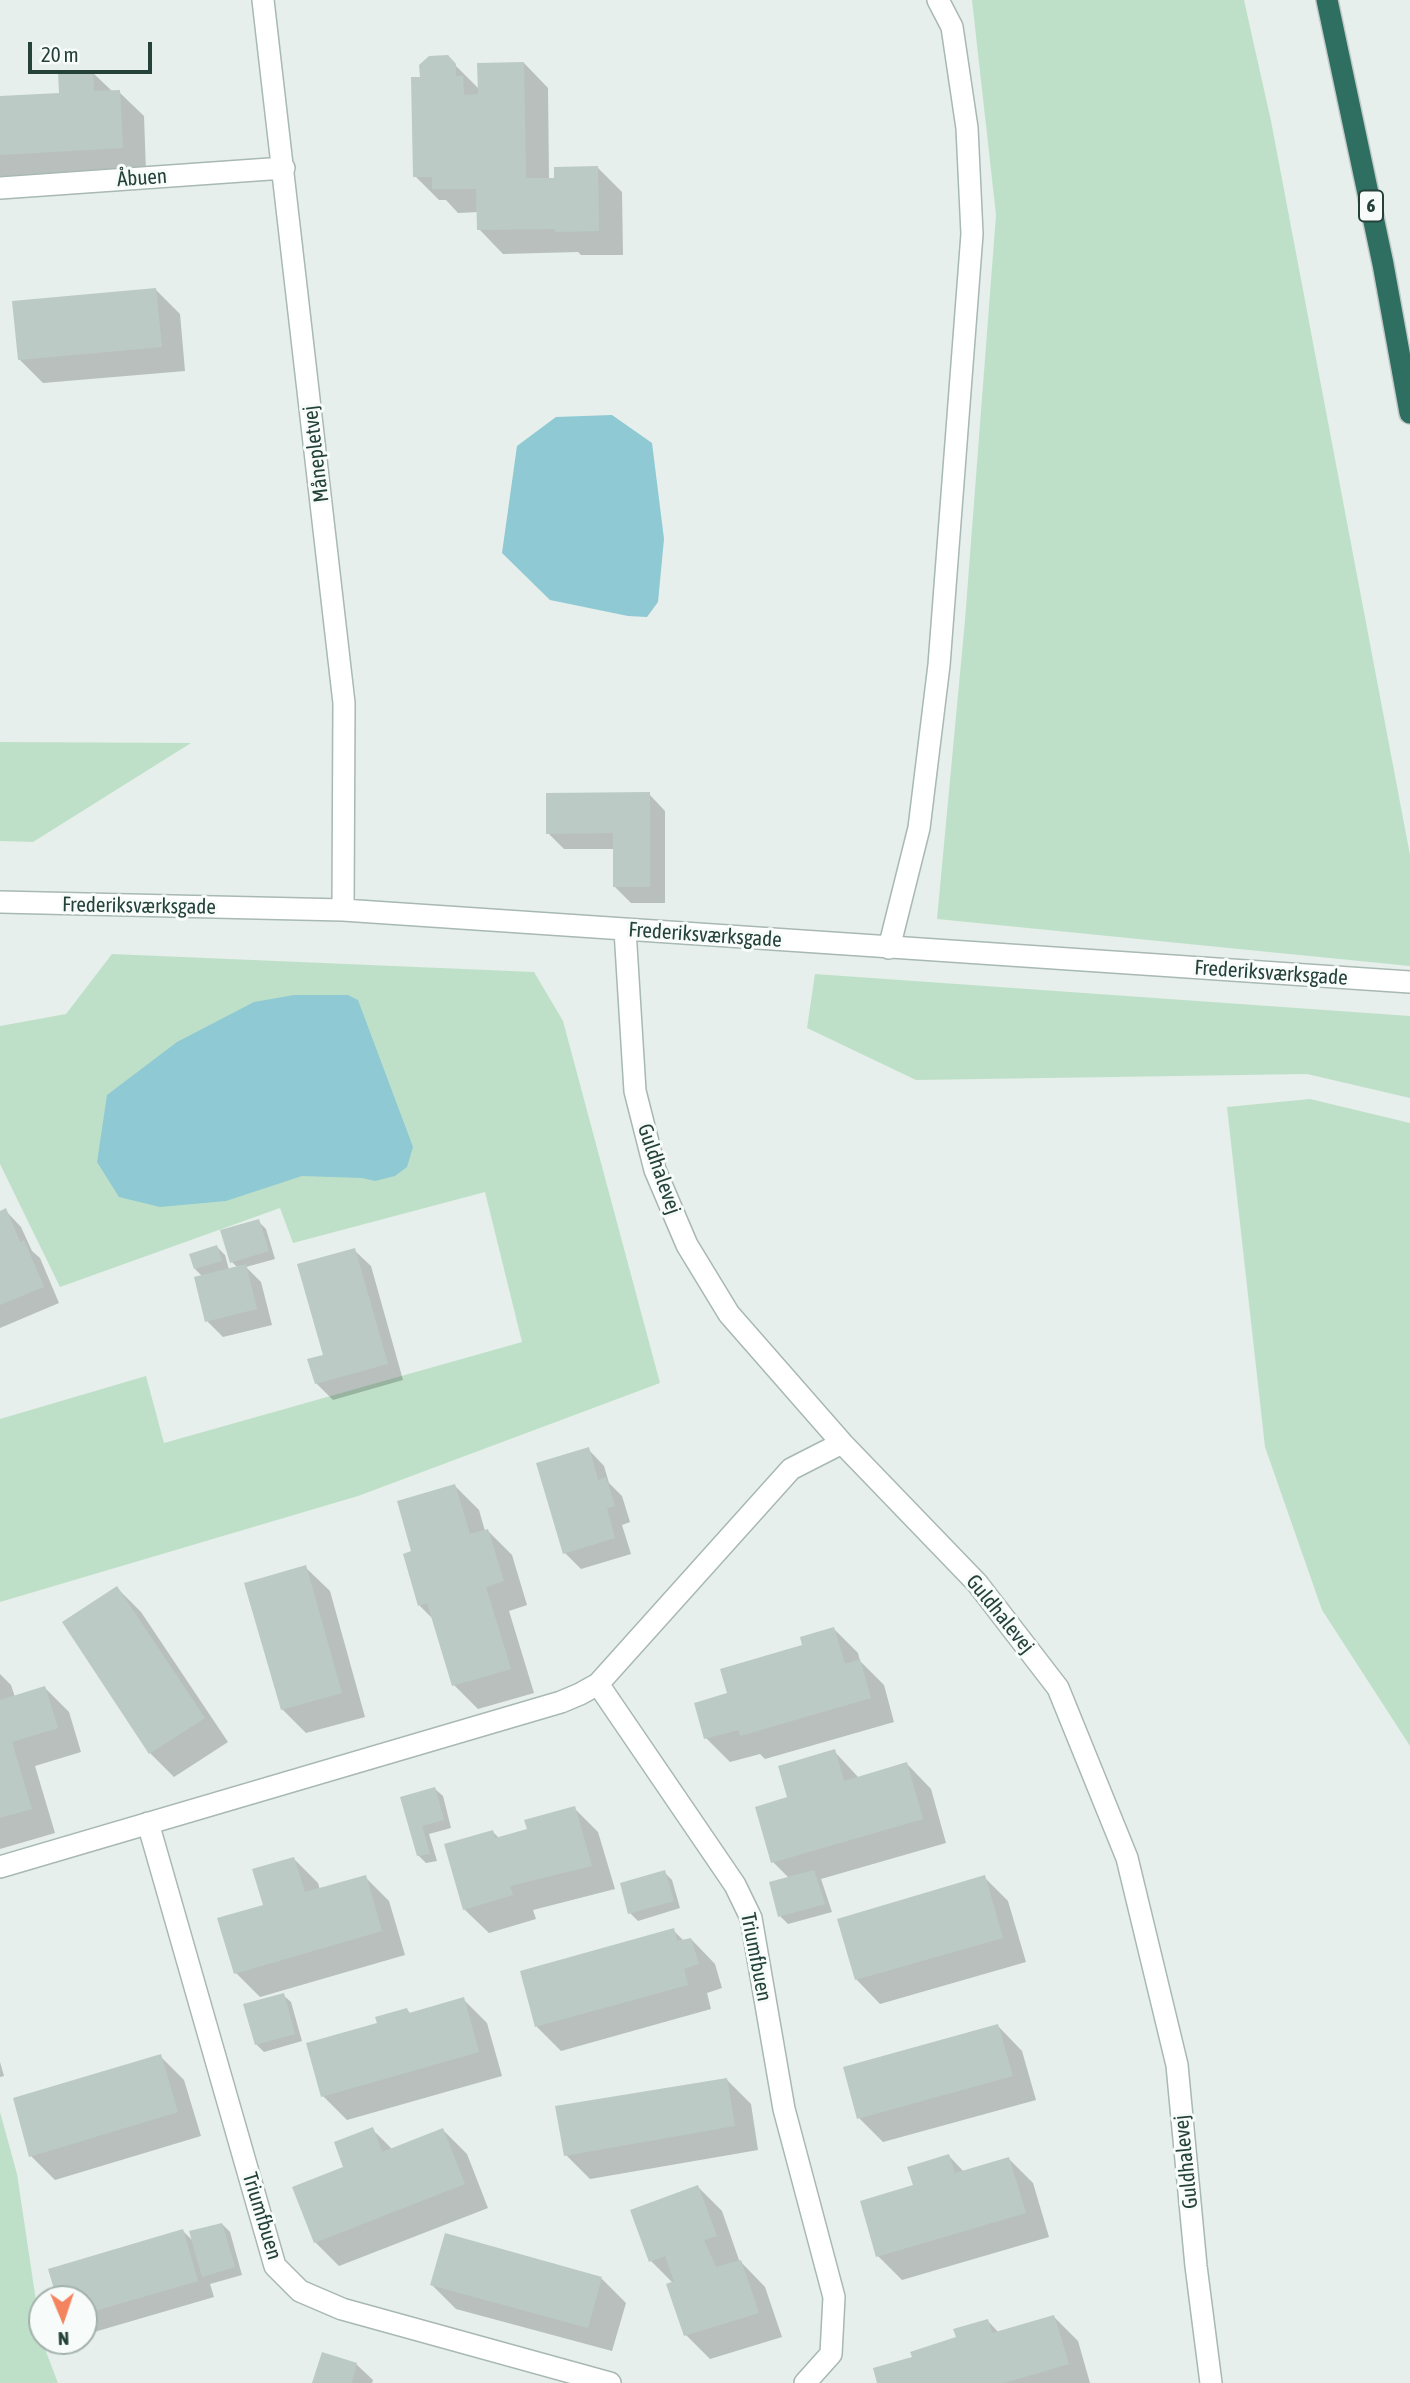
<!DOCTYPE html>
<html>
<head>
<meta charset="utf-8">
<style>
  body { margin:0 }
  #map { position:relative; width:1410px; height:2383px; overflow:hidden; background:#e6efeb; font-family:"Asap Condensed",sans-serif }
  canvas { display:block }
  .north { position:absolute; left:28px; top:2285px; width:70px; height:70px; box-sizing:border-box; background:#f7fbf9; border:2px solid #a3b1ad; border-radius:50%; rotate:178deg; font-size:19px; font-weight:700; line-height:28px; text-align:center; color:#24423a }
  .north::after { content:''; display:block; margin:auto; width:24px; height:32px; background:#f4845f; clip-path:polygon(50% 0,100% 100%,50% 72%,0 100%) }
  .scale { position:absolute; left:28px; top:42px; width:124px; height:32px; box-sizing:border-box; border:4px solid #24423a; border-top:0; padding-left:9px; font-size:21px; line-height:24px; white-space:nowrap; color:#24423a; -webkit-text-stroke:5px #f7fbf9; paint-order:stroke }
</style>
</head>
<body>
<div id="map">
<canvas width="1410" height="2383"></canvas>
<div class="north">N</div>
<div class="scale">20 m</div>
</div>
<script>
const ctx = document.querySelector('canvas').getContext('2d');
ctx.lineJoin = 'round';
function paint(path, color) { ctx.fillStyle = color; ctx.fill(path, 'evenodd'); }
const toPath = rows => new Path2D(rows.map(r => 'M' + r).join(''));
function stroke(path, color, width, dash) { ctx.strokeStyle = color; ctx.lineWidth = width; ctx.lineCap = dash ? 'butt' : 'round'; ctx.setLineDash(dash || []); ctx.stroke(path); }
function write(font, color, halo, rows, align = 'center') {
  ctx.font = font + ' "Asap Condensed",sans-serif'; ctx.lineWidth = 6; ctx.setLineDash([]); ctx.textBaseline = 'middle'; ctx.strokeStyle = halo; ctx.fillStyle = color; for (const [text, x, y, turn = 0] of rows) {
    ctx.save(); ctx.translate(x, y); ctx.rotate((+turn || 0) * Math.PI / 180); ctx.textAlign = isNaN(turn) ? turn : align; if (halo) ctx.strokeText(text, 0, 0); ctx.fillText(text, 0, 0); ctx.restore();
  }
}
paint(toPath([
  [972,0,1244,0,1271,121,1410,855,1410,966,937,919,965,620,996,215],
  [0,742,191,743,33,842,0,841],
  [112,954,534,972,563,1021,660,1383,358,1496,0,1602,0,1419,146,1376,164,1443,522,1342,485,1192,293,1243,280,1208,60,1287,0,1164,0,1026,66,1014],
  [815,974,1410,1016,1410,1098,1307,1074,916,1080,807,1028],
  [1310,1099,1410,1123,1410,1746,1322,1610,1265,1447,1227,1107],
  [0,2112,17,2174,42,2341,58,2383,0,2383]
]), '#bfe0c8');
paint(toPath([
  [612,415,652,443,664,539,658,602,647,617,628,616,550,600,502,553,517,446,556,417],
  [294,995,348,995,358,1000,413,1147,407,1167,395,1176,375,1181,362,1178,302,1176,226,1201,160,1207,119,1197,97,1162,107,1095,177,1042,254,1002]
]), '#8ec9d4');
paint(toPath([
  [447,57,479,89,524,63,548,88,549,179,598,168,622,192,623,255,581,255,578,252,503,254,479,229,478,212,458,213,446,200,439,200,415,176,421,79],
  [92,72,113,92,119,92,144,116,146,172,0,180,0,98,61,95],
  [156,290,180,314,185,371,43,383,19,359],
  [649,794,665,811,665,903,631,903,615,887,615,849,564,849,548,833],
  [5,1210,21,1227,32,1251,40,1258,59,1303,0,1328,0,1213],
  [258,1221,266,1229,275,1259,246,1267,261,1282,272,1325,223,1337,207,1321,203,1277,195,1269,217,1247,225,1255,229,1270,238,1268,232,1262],
  [354,1250,371,1266,403,1380,333,1400,316,1383],
  [588,1449,604,1466,609,1483,622,1496,630,1522,622,1525,631,1554,581,1569,565,1553],
  [455,1486,479,1510,485,1531,488,1531,512,1555,527,1605,509,1611,534,1693,478,1709,454,1685,434,1620,420,1606,405,1555,413,1552],
  [305,1567,330,1591,365,1717,306,1733,282,1709],
  [117,1588,141,1612,228,1742,174,1777,150,1753,64,1623],
  [834,1629,858,1653,860,1661,884,1685,894,1722,765,1759,760,1754,730,1762,706,1738,729,1694],
  [0,1674,11,1685,15,1697,45,1688,69,1712,81,1752,35,1766,55,1833,0,1849],
  [834,1751,859,1778,907,1764,931,1789,946,1843,821,1879,832,1912,788,1924,780,1916,789,1878,773,1862,789,1798],
  [435,1789,443,1796,451,1828,429,1834,437,1861,426,1863,418,1855,402,1798],
  [574,1808,598,1832,615,1889,533,1910,536,1919,489,1933,464,1909,492,1831,499,1838,529,1830],
  [294,1859,318,1883,320,1890,365,1877,389,1901,405,1955,260,1997,236,1973,265,1906],
  [664,1872,672,1880,680,1908,638,1921,630,1913],
  [984,1877,1008,1901,1026,1962,880,2004,856,1979],
  [673,1930,684,1941,691,1939,715,1964,722,1988,707,1993,711,2009,561,2051,537,2027,522,1972],
  [283,1995,291,2002,302,2041,264,2052,256,2044],
  [463,1999,487,2023,502,2076,347,2120,323,2096,379,2024,407,2010,411,2014],
  [998,2026,1022,2051,1036,2100,883,2142,859,2118],
  [160,2056,184,2080,201,2136,55,2180,31,2156],
  [0,2062,4,2076,0,2077],
  [727,2080,751,2104,758,2150,590,2179,566,2155],
  [372,2129,393,2150,443,2130,467,2154,488,2208,339,2266,315,2242,345,2168],
  [949,2156,964,2172,1009,2159,1033,2183,1049,2237,902,2280,878,2256,915,2186],
  [698,2187,722,2211,739,2260,765,2287,782,2337,710,2359,686,2335,673,2283,651,2261],
  [222,2224,230,2232,242,2275,210,2284,214,2297,84,2335,84,2299,59,2299,183,2231,194,2242],
  [602,2279,626,2303,612,2351,456,2309,432,2285],
  [1054,2317,1078,2341,1090,2383,879,2383,988,2321,999,2333],
  [356,2364,373,2380,372,2383,314,2383]
]), '#0003');
paint(toPath([
  [448,55,456,64,456,76,463,76,464,95,478,94,477,63,524,62,526,178,554,178,554,167,598,166,599,231,555,232,555,229,477,230,476,189,432,189,432,177,413,177,411,77,420,77,419,65,429,56],
  [93,70,94,91,120,90,123,148,0,155,0,96,59,93,58,72],
  [156,288,162,347,18,360,12,301],
  [650,792,650,887,613,887,613,833,546,834,546,793],
  [6,1208,20,1242,24,1240,44,1287,0,1305,0,1211],
  [259,1219,269,1251,230,1263,220,1230],
  [217,1245,222,1261,194,1269,189,1254],
  [355,1248,388,1364,315,1384,307,1359,323,1355,297,1264],
  [246,1264,257,1309,205,1322,194,1277],
  [589,1447,598,1480,606,1477,615,1506,607,1508,615,1538,563,1554,536,1463],
  [455,1484,470,1534,488,1529,504,1581,486,1587,511,1669,452,1686,427,1603,418,1606,403,1554,411,1551,397,1501],
  [306,1565,342,1693,281,1710,244,1583],
  [117,1586,205,1718,149,1754,62,1622],
  [834,1627,845,1664,860,1659,871,1698,740,1736,738,1730,704,1739,694,1703,727,1693,720,1669,802,1645,800,1637],
  [45,1686,58,1728,12,1742,32,1809,0,1818,0,1700],
  [835,1749,844,1781,907,1762,923,1819,771,1863,755,1807,787,1797,778,1766],
  [435,1787,444,1820,422,1826,430,1854,417,1856,400,1797],
  [575,1806,592,1866,510,1886,513,1895,463,1910,444,1844,493,1830,495,1838,527,1829,524,1820],
  [294,1857,305,1892,366,1875,382,1931,234,1974,217,1918,263,1905,252,1869],
  [665,1870,674,1901,628,1914,620,1883],
  [814,1870,825,1904,778,1917,769,1882],
  [985,1875,1003,1938,855,1980,837,1919],
  [674,1928,677,1941,691,1938,699,1964,684,1969,688,1985,535,2027,520,1971],
  [284,1993,295,2034,255,2045,243,2004],
  [464,1997,479,2052,321,2097,306,2043,377,2023,375,2017,407,2008,409,2013],
  [998,2024,1013,2076,857,2119,843,2067],
  [161,2054,178,2112,29,2157,13,2098],
  [727,2078,735,2126,564,2156,555,2106],
  [373,2127,382,2152,443,2128,465,2184,314,2243,292,2187,343,2167,334,2142],
  [949,2154,955,2173,1009,2157,1026,2213,876,2257,860,2201,913,2185,907,2167],
  [698,2185,717,2236,704,2240,716,2267,741,2260,759,2313,684,2336,666,2284,674,2281,665,2256,649,2262,630,2210],
  [222,2223,235,2267,202,2277,189,2231],
  [183,2229,198,2281,84,2314,84,2299,57,2299,48,2269],
  [445,2233,602,2277,588,2328,430,2285],
  [1054,2315,1069,2364,1004,2383,877,2383,873,2368,912,2357,910,2352,956,2337,953,2329,988,2319,992,2333],
  [322,2352,357,2363,352,2383,312,2383]
]), '#bbcac4');
const minor = toPath([
  [263,0,344,703,343,910],
  [0,188,284,168],
  [0,902,343,910,1410,982],
  [625,930,635,1091,655,1170,687,1245,729,1314,842,1443,977,1583,1058,1688,1127,1858,1177,2065,1196,2266,1211,2383],
  [889,948,919,828,939,665,972,234,967,128,952,27,938,0],
  [598,1684,735,1885,751,1918,784,2109,834,2297,831,2354,805,2383],
  [148,1823,275,2266,300,2291,342,2309,610,2383],
  [0,1867,561,1702,580,1694,598,1684,791,1469,842,1443]
]);
const highway = toPath([
  [1327,0,1383,264,1410,413]
]);
stroke(minor, '#a8b8b2', 24);
stroke(highway, '#c2cac8', 24);
stroke(minor, '#fff', 21);
stroke(highway, '#2f6f62', 21);
for (const [x, y, w] of [
  [1371,206,24]
]) { const box = new Path2D(); box.roundRect(x - w / 2, y - 15.5, w, 31, 5); ctx.fillStyle = '#f7fbf9'; ctx.fill(box); stroke(box, '#24423a', 2); }
write('bold 19px', '#24423a', null, [
  ["6",1371,206]
]);
write('21px', '#24423a', '#f7fbf9', [
  ["Åbuen",142,178,-4],
  ["Månepletvej",316,454,-97],
  ["Frederiksværksgade",139,906,1],
  ["Frederiksværksgade",705,935,4],
  ["Frederiksværksgade",1271,973,4],
  ["Guldhalevej",659,1169,71],
  ["Guldhalevej",1000,1614,51],
  ["Triumfbuen",756,1957,79],
  ["Guldhalevej",1186,2162,-96],
  ["Triumfbuen",262,2216,73]
]);
</script>
</body>
</html>
